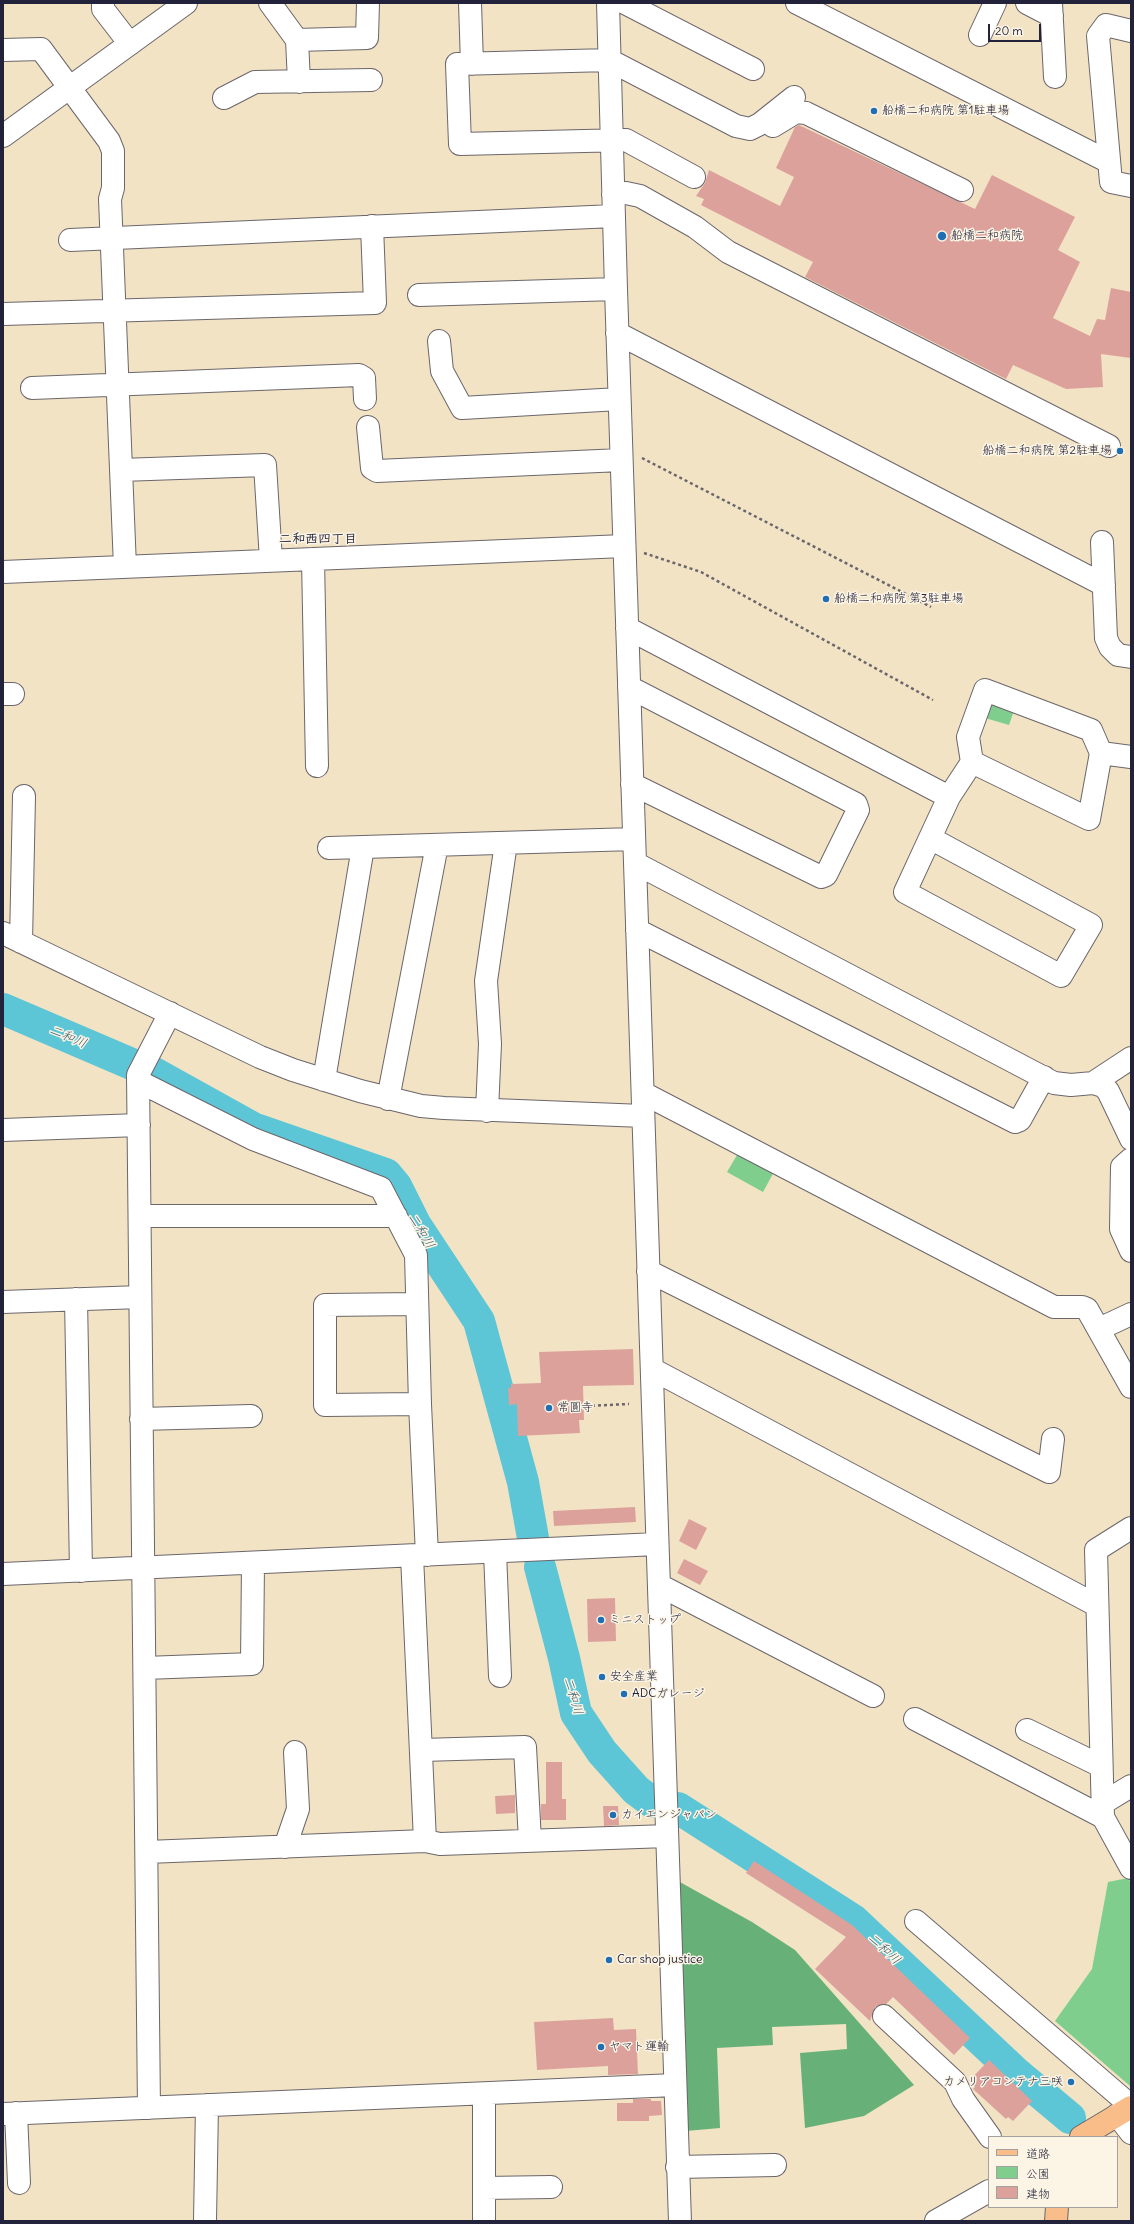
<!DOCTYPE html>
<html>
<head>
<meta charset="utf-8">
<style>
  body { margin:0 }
  #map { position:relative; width:1134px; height:2224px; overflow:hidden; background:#f2e3c5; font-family:Delius,"Klee One",sans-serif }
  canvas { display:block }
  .frame { position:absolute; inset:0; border:4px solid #22223b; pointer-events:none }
  .legend { position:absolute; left:988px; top:2136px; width:130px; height:72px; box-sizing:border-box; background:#fcf5e5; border:1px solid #a5a1a1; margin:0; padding:5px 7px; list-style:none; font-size:12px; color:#22223b }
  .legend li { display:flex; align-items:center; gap:8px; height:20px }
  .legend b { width:20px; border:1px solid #a5a1a1 }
  .scale { position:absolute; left:988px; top:24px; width:53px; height:18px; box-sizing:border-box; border:2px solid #22223b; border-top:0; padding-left:5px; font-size:12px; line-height:14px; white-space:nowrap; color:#22223b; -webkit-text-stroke:3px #fcf5e5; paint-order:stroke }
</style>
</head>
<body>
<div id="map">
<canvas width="1134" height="2224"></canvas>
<div class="frame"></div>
<ul class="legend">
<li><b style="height:5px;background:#f8bd89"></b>道路</li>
<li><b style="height:11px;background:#7fce8e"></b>公園</li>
<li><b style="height:11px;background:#dda19c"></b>建物</li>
</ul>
<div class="scale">20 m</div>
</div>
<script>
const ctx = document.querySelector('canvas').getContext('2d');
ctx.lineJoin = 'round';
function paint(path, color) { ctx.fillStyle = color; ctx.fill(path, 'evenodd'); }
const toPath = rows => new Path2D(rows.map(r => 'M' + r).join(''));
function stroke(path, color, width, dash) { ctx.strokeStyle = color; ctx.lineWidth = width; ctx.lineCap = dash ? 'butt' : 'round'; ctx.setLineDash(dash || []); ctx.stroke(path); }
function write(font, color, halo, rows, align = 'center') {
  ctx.font = font + ' Delius,"Klee One",sans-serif'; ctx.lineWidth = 3; ctx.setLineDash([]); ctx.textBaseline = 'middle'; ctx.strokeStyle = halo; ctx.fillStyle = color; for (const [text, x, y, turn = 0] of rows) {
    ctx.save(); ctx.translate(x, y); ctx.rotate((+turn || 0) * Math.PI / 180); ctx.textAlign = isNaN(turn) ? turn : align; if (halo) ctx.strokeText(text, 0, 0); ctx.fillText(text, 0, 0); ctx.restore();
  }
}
paint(toPath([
  [988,702,1016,705,1009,725,985,718],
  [740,1150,775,1170,763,1192,727,1172],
  [1128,1878,1131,1883,1130,2086,1055,2021,1092,1969,1108,1882]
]), '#7fce8e');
paint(toPath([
  [678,1881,752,1922,795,1950,914,2085,864,2116,805,2128,800,2053,847,2049,846,2024,772,2027,773,2045,717,2048,720,2128,686,2131]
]), '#67b179');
stroke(toPath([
  [3,1009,134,1065],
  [145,1068,253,1128,386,1174,396,1186,415,1224,479,1321,523,1482,533,1538],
  [540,1567,564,1658,576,1713,602,1752,636,1790,652,1802],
  [678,1808,853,1920,1015,2072,1070,2118]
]), '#5cc6d6', 32);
paint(toPath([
  [799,125,975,209,992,175,1075,217,1058,250,1080,262,1053,318,1090,336,1097,319,1105,320,1111,288,1131,292,1131,358,1101,354,1103,387,1066,389,1013,365,1006,379,805,277,813,262,701,205,704,199,696,196,705,183,709,170,780,206,794,177,776,168,795,127],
  [633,1349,634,1385,583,1386,584,1420,579,1420,580,1433,518,1436,517,1404,509,1405,508,1388,511,1388,511,1384,541,1383,539,1352],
  [635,1507,636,1522,554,1526,553,1511],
  [689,1519,707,1528,696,1550,679,1541],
  [684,1559,708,1571,700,1585,677,1573],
  [615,1598,616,1641,588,1642,587,1599],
  [546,1762,562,1762,562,1799,566,1799,566,1820,541,1820,541,1804,546,1804],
  [515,1795,515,1813,496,1814,495,1796],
  [603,1806,618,1806,619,1825,604,1826],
  [754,1861,852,1925,970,2038,954,2055,893,1997,886,2004,875,2007,870,2021,815,1969,846,1937,746,1873],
  [613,2018,614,2030,636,2029,638,2074,608,2075,608,2066,537,2070,534,2022],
  [989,2060,1032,2101,1013,2121,1008,2117,1006,2119,973,2089,975,2087,969,2081],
  [633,2099,651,2099,651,2101,661,2101,662,2115,649,2116,649,2121,617,2121,617,2103,633,2103]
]), '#dda19c');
const minor = toPath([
  [103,3,103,9,130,44],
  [270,3,297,40,299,82],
  [470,3,472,64],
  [608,3,616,289,680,2221],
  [625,3,753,69],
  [797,3,1109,162],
  [1027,3,1052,16],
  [1051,3,1055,77],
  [1131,31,1106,25,1098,36,1111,182,1131,186],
  [980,35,995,3],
  [297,40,367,38,368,3],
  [3,50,41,49,109,141,113,151,113,188,110,199,125,567],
  [224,98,255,82,371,80],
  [773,126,796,112,806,113,962,190],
  [3,136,186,3],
  [694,177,626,140,460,144,457,64,609,60,736,126,750,129,760,124,794,97],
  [613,194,626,193,640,196,695,227,728,252,1109,446],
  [70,240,614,216],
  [419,295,616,289],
  [3,314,375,303,372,226],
  [617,333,1104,585],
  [439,341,442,371,462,408,619,399],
  [32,388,359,375,364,378,365,399],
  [368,427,372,468,377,471,621,460],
  [121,470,265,465,271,560],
  [1102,542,1106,638,1110,647,1118,655,1131,657],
  [313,559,317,766],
  [3,572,624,546],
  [627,628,949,797,930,838,905,892,1061,976,1091,925,930,838],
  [629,687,856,804,858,810,826,875,821,877,632,784],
  [3,694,13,694],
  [1101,753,1131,757],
  [949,797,972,762,968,737,985,690,1091,730,1101,753,1089,819,972,762],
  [329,848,634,839],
  [635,863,1054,1083,1071,1085,1093,1083,1103,1086,1108,1091,1131,1139],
  [637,930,1015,1122,1020,1120,1044,1077],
  [3,933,260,1057,293,1070,360,1091,421,1106,444,1108,643,1116],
  [21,942,24,796],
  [324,1080,363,847],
  [138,1081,253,1139,381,1188,416,1255,420,1404,427,1555],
  [1093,1083,1131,1058],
  [643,1093,1054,1307,1082,1307,1087,1309,1131,1387],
  [388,1099,437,845],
  [487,1111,490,1044,486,981,506,843],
  [3,1130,139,1125],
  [1131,1159,1122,1167,1121,1229,1131,1251],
  [141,1216,396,1216],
  [648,1271,1049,1472,1053,1439],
  [76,1299,81,1571],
  [3,1302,140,1297],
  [417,1304,325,1305,325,1405,420,1404],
  [1099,1329,1131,1314],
  [652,1369,1096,1605],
  [141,1419,251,1416],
  [1131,1528,1096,1550,1103,1817,1131,1868],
  [495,1552,500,1676],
  [412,1556,425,1841],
  [3,1574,657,1544],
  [659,1585,873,1696],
  [145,1668,252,1664,253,1563],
  [915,1719,1103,1817],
  [1027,1730,1101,1766],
  [422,1750,525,1747,530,1841],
  [1103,1803,1131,1786],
  [285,1847,298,1809,295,1752],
  [147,1852,425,1841,440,1844,667,1836],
  [916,1921,1131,2106],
  [884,2016,955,2082,963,2099,990,2137],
  [484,2094,484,2221],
  [149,2108,138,1075,170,1013],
  [16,2113,19,2183],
  [3,2114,675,2085],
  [1117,2115,1131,2133],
  [677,2167,775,2165],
  [484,2188,551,2187],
  [205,2221,207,2105],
  [936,2221,989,2191]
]);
const major = toPath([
  [1081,2137,1131,2107],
  [1056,2221,1057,2207]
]);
stroke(minor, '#6b666b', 24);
stroke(major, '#6b666b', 24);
stroke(toPath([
  [642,458,931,607],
  [644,553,701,572,933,700],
  [586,1406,629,1404]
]), '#6b666b', 2.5, [3, 3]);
stroke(minor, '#fff', 22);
stroke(major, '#f8bd89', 22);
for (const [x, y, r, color] of [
  [874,111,4,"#1f6fb2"],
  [942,236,5,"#1f6fb2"],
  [1120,451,4,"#1f6fb2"],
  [826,599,4,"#1f6fb2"],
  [549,1408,4,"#1f6fb2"],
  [601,1620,4,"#1f6fb2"],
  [602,1677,4,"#1f6fb2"],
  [624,1694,4,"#1f6fb2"],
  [613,1815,4,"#1f6fb2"],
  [609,1960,4,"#1f6fb2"],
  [601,2047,4,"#1f6fb2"],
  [1071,2082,4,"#1f6fb2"]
]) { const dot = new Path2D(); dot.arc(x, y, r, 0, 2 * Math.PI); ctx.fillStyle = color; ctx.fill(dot); stroke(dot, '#fcf5e5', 1.5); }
write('12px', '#22223b', '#fcf5e5', [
  ["船橋二和病院 第1駐車場",882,111],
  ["船橋二和病院",951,236],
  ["船橋二和病院 第2駐車場",1112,451,"right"],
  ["船橋二和病院 第3駐車場",834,599],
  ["常圓寺",557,1408],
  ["ミニストップ",609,1620],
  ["安全産業",610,1677],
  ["ADCガレージ",632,1694],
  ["カイエンジャパン",621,1815],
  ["Car shop justice",617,1960],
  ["ヤマト運輸",609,2047],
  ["カメリアコンテナ三咲",1063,2082,"right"]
], 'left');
write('bold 13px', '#22223b', '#fcf5e5', [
  ["二和西四丁目",318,539]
]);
write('italic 13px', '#365b71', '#fcf5e5', [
  ["二和川",68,1037,23],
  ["二和川",421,1231,59],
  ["二和川",573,1696,73],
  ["二和川",884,1949,43]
]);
</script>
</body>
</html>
